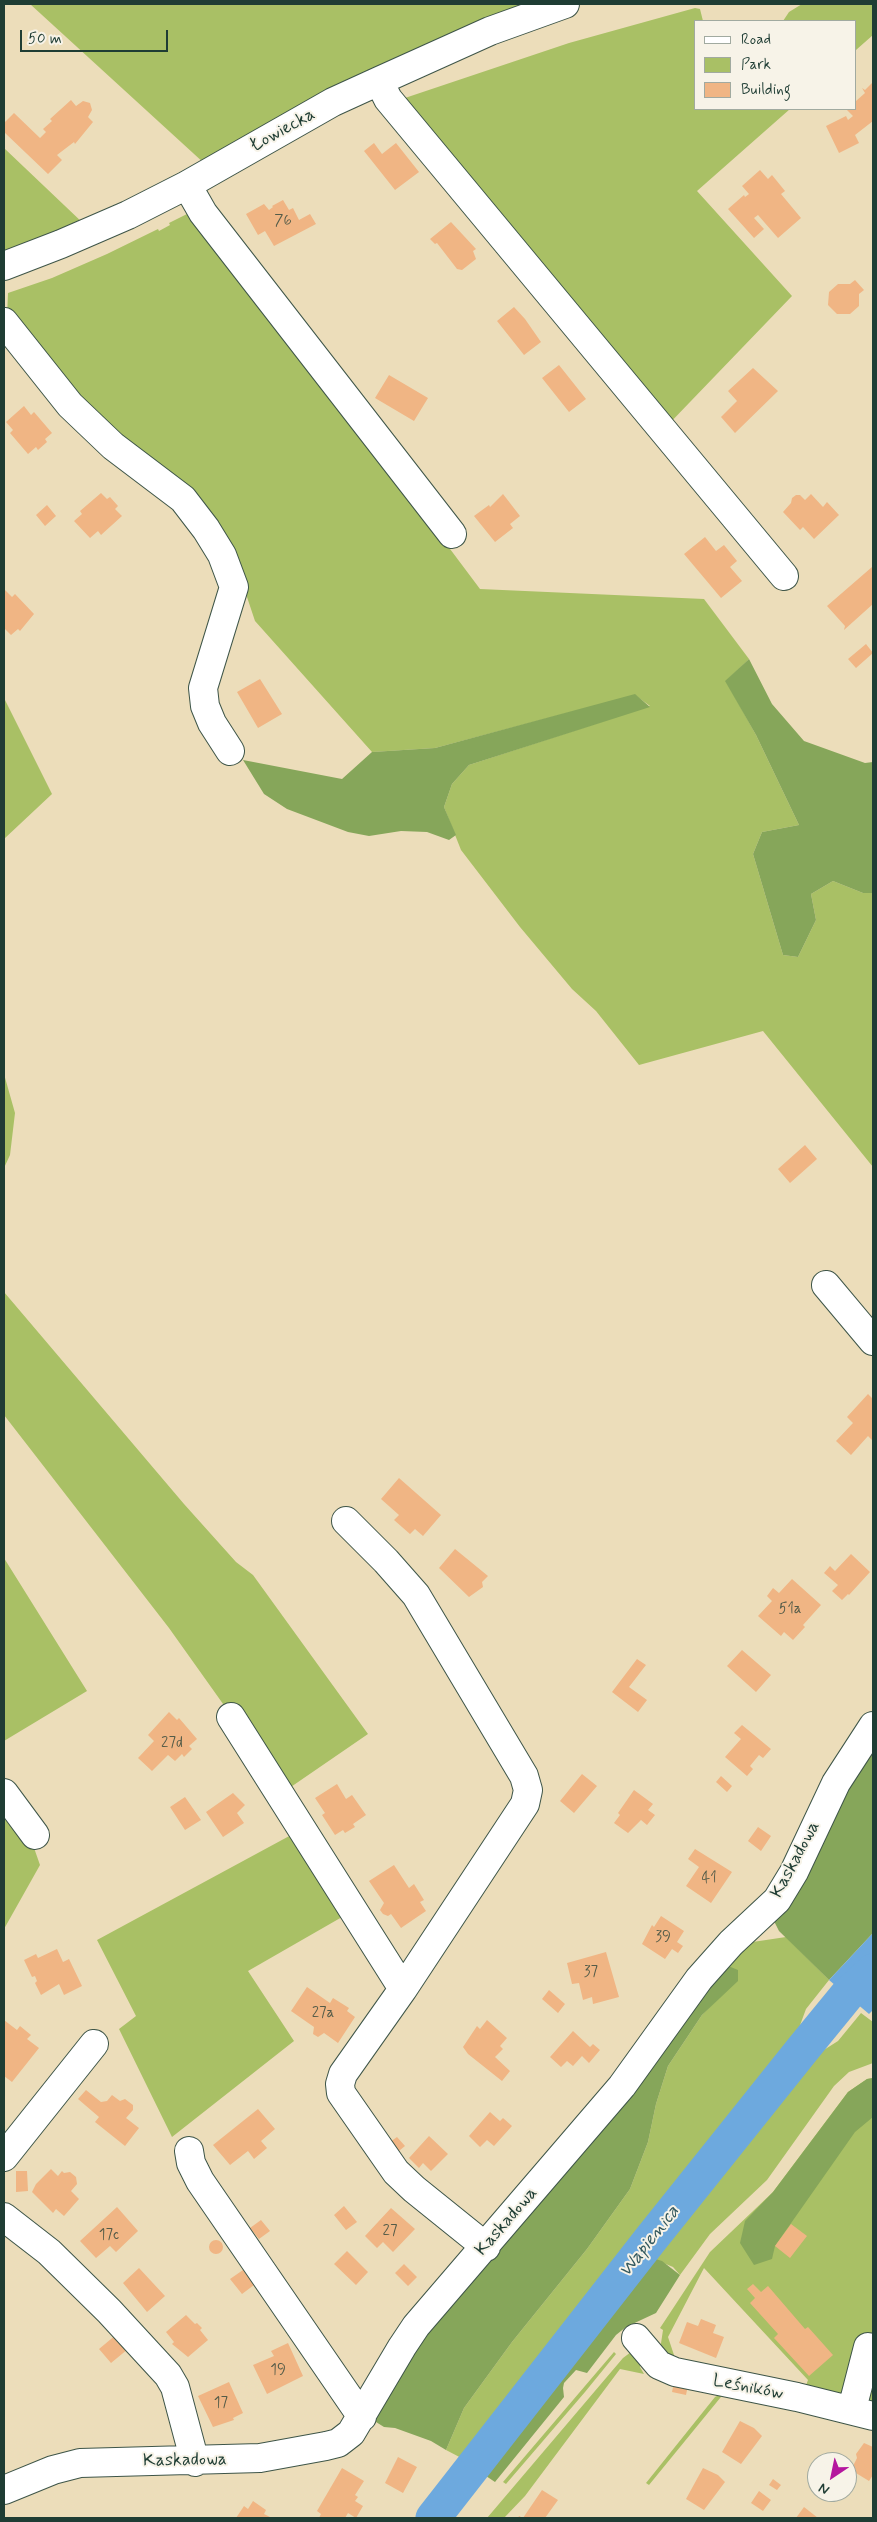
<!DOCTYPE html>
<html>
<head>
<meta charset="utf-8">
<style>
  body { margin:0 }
  #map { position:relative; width:877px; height:2522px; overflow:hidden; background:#ecddba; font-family:Mynerve,sans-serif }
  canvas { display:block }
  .frame { position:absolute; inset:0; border:5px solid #1f3d34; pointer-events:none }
  .legend { position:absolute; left:694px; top:20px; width:162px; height:90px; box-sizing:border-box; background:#f7f3e8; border:1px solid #a1aaa0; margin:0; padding:6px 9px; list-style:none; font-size:15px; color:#1f3d34 }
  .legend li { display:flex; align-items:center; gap:10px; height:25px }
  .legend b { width:25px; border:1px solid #a1aaa0 }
  .north { position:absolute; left:807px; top:2452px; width:50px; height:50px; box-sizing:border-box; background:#f7f3e8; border:1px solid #a1aaa0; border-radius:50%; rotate:214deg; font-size:14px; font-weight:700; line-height:20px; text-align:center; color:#1f3d34 }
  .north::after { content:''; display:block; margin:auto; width:18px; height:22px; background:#b5179e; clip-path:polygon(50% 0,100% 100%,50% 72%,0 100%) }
  .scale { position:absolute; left:20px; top:30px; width:148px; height:22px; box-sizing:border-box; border:2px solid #1f3d34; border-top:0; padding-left:6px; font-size:15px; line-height:18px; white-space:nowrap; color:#1f3d34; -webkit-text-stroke:4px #f7f3e8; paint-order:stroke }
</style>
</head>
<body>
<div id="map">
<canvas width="877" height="2522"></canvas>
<div class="frame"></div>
<ul class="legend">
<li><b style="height:6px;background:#fff"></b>Road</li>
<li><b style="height:14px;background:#a9c065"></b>Park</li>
<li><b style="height:14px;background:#f0b584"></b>Building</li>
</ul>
<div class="north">N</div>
<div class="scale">50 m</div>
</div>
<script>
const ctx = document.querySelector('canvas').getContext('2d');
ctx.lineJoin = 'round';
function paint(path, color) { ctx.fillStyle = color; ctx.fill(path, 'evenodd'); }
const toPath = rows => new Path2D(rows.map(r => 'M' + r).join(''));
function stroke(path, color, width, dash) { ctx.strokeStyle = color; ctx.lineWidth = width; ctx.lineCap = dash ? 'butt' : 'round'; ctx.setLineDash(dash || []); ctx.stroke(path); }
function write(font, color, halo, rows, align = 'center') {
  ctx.font = font + ' Mynerve,sans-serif'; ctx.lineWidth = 4; ctx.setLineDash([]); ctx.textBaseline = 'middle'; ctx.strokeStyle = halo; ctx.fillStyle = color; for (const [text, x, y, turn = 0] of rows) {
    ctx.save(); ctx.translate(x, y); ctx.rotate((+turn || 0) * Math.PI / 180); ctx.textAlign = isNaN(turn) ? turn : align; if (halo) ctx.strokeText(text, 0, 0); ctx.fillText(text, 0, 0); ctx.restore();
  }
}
paint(toPath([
  [30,4,543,4,205,164],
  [802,4,873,4,873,35,856,50,856,21,783,21,789,12],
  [695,8,700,9,703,21,696,21,696,109,790,109,697,191,792,296,665,428,396,101,569,43],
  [4,148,85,225,4,257],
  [193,211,310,362,480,589,704,599,749,659,726,681,756,735,799,825,762,832,753,854,783,955,798,957,816,920,811,894,833,881,863,893,873,893,873,1167,763,1031,639,1065,596,1011,572,989,520,927,461,850,444,807,452,784,469,765,650,706,635,695,435,748,372,752,255,621,243,585,7,317,8,293,52,278,107,254,158,229,159,231,170,225,169,223],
  [4,698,52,794,4,839],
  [4,1074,15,1113,10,1155,4,1168],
  [4,1292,184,1504,236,1562,253,1575,368,1734,285,1791,169,1628,4,1415],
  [4,1558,87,1691,4,1741],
  [4,1806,33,1845,40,1865,4,1929],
  [293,1834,349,1913,248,1971,294,2041,172,2137,119,2029,136,2016,97,1940],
  [786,1937,829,1980,806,2009,792,2047,714,2143,469,2462,446,2450,464,2408,512,2342,587,2249,630,2189,648,2142,656,2104,668,2066,702,2015,716,2000,721,1963,746,1943],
  [861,2013,873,2022,873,2063,849,2072,834,2086,767,2180,710,2234,680,2275,673,2267,649,2257,808,2060,838,2041],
  [873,2078,873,2407,685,2370,660,2350,663,2330,660,2328,668,2316,710,2252,773,2192,848,2092,867,2079],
  [704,2268,808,2380,805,2388,676,2361,668,2337],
  [614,2352,616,2354,585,2392,506,2484,503,2482],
  [631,2352,641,2357,640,2367,644,2374,620,2369,525,2496,504,2518,487,2518,623,2358],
  [725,2392,649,2485,646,2483,715,2397]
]), '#a9c065');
paint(toPath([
  [749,659,772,704,804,741,865,763,873,762,873,893,863,893,833,881,811,894,816,920,798,957,783,955,753,854,762,832,799,825,756,735,725,681],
  [635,694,650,707,469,765,452,784,444,807,456,835,449,840,427,832,401,831,369,836,348,832,287,809,264,794,243,760,342,779,372,752,435,748],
  [873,1737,873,1933,829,1980,779,1931,774,1921],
  [721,1963,738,1970,738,1981,702,2015,668,2066,656,2104,648,2142,630,2189,587,2249,512,2342,464,2408,446,2450,431,2441,395,2428,384,2427,376,2422,373,2414,394,2369],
  [873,2078,873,2117,855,2132,775,2246,772,2259,754,2265,740,2243,745,2221,773,2192,848,2092,867,2079],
  [649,2257,662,2261,680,2275,656,2313,626,2327,616,2335,587,2373,576,2370,564,2383,563,2388,564,2397,495,2482,477,2470]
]), '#86a65a');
paint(toPath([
  [873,1933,873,2010,869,2014,829,1980]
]), '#6da9de');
stroke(toPath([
  [433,2518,650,2240,802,2050,847,1995,873,1971]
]), '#6da9de', 35);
paint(toPath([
  [873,82,873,121,855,135,859,143,839,153,826,126,846,116,848,120,853,116,846,109,856,109,856,101,865,93,862,88,865,90],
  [71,100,76,106,83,101,90,103,92,110,88,117,93,122,75,144,74,142,57,155,62,160,48,174,4,132,4,123,14,113,40,138,46,132,43,129,52,121,50,119],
  [374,143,382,154,396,143,419,172,395,190,364,151],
  [760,170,768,179,772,175,785,191,781,194,801,218,778,238,758,215,754,218,764,229,754,238,728,209,744,195,745,197,749,194,742,186],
  [283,200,289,210,293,208,299,220,310,214,316,224,274,246,265,231,258,235,246,214,264,204,269,210,273,207,272,206],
  [451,222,476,249,473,251,476,259,462,270,457,269,437,243,435,244,430,239],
  [855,280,864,290,859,294,859,306,850,314,837,314,828,305,829,292,838,284,850,284],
  [514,307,525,319,541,342,524,355,497,321],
  [559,365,586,399,569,412,542,378],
  [753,368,778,391,735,433,721,417,737,401,728,391],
  [389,375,428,398,414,421,375,398],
  [24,406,31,415,34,412,52,433,45,439,47,442,38,450,36,447,28,454,10,433,13,430,6,422],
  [101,493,107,499,110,497,118,506,115,509,122,516,101,535,98,531,90,538,74,521,82,514,80,511],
  [503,494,520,516,510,524,513,528,495,542,474,516,489,505,490,507],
  [811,494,823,507,827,502,839,515,814,539,803,527,800,530,783,512,791,503,792,498,796,495,800,495,805,500],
  [47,505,56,516,45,526,36,515],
  [705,537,716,551,724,545,737,561,730,567,742,581,721,598,684,554],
  [872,567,873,604,844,630,845,626,827,606],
  [4,589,12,597,15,594,34,614,20,631,18,629,11,635,4,628],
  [866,644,873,653,856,668,848,659],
  [260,679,282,714,258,728,237,692],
  [805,1145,817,1159,790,1183,778,1169],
  [868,1394,873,1399,873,1441,868,1436,851,1455,836,1441,853,1423,847,1417],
  [399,1478,441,1515,423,1536,415,1529,410,1534,394,1520,399,1515,381,1499],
  [455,1549,488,1576,482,1582,483,1587,469,1597,439,1568],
  [851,1554,870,1572,849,1595,848,1594,842,1600,832,1591,838,1585,824,1573,830,1566,835,1571],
  [792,1579,821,1605,803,1625,805,1627,793,1640,784,1632,781,1636,758,1616,772,1601,767,1596,773,1588,779,1593],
  [742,1650,771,1675,756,1692,727,1666],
  [637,1659,646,1665,629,1687,647,1700,638,1712,612,1692],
  [169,1712,177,1720,179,1718,197,1739,189,1746,192,1749,184,1757,182,1754,175,1761,168,1755,152,1771,138,1758,154,1741,148,1735],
  [742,1725,771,1749,763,1758,759,1755,750,1766,753,1769,747,1776,725,1757,741,1739,734,1733],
  [582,1774,597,1786,574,1813,560,1801],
  [721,1776,732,1786,727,1792,716,1782],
  [337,1784,346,1799,352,1795,366,1815,353,1824,355,1827,345,1833,343,1830,335,1835,322,1815,325,1813,315,1798],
  [634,1790,653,1804,648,1810,655,1815,647,1825,641,1820,628,1833,614,1823,620,1815,618,1813],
  [233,1793,245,1805,237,1813,244,1823,223,1837,206,1812],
  [185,1797,201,1820,185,1830,170,1807],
  [758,1827,771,1836,761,1851,748,1841],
  [695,1849,732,1872,711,1903,686,1886,699,1867,688,1859],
  [394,1865,409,1888,414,1884,424,1900,420,1902,426,1911,401,1928,391,1914,388,1916,383,1914,380,1910,384,1903,369,1881],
  [661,1916,684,1931,677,1942,683,1946,678,1953,672,1949,665,1959,642,1944,652,1925,654,1927],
  [57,1949,63,1962,69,1959,82,1986,64,1995,59,1984,41,1995,35,1983,37,1981,35,1976,32,1977,24,1960,36,1954,38,1958],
  [606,1952,619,1997,593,2004,592,1997,583,2000,579,1983,572,1984,567,1963],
  [307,1987,330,2003,333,1998,349,2008,347,2011,355,2017,338,2043,324,2033,318,2037,313,2034,314,2027,291,2011],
  [549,1990,565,2004,558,2013,542,1999],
  [4,2020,17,2030,20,2026,31,2035,27,2039,39,2048,12,2082,4,2076],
  [487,2020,507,2038,500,2046,503,2049,495,2057,510,2071,502,2081,468,2054,463,2047,477,2026,480,2029],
  [573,2031,590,2047,593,2044,600,2050,589,2063,582,2056,573,2066,567,2061,561,2067,550,2057],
  [86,2090,101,2102,107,2101,112,2095,120,2101,125,2099,133,2105,133,2110,126,2118,139,2128,125,2146,95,2122,99,2117,78,2099],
  [258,2109,275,2129,261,2141,267,2148,254,2159,248,2151,230,2165,213,2145],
  [490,2112,500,2121,503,2118,512,2126,494,2146,487,2140,480,2147,469,2136],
  [429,2136,448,2154,431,2171,423,2163,419,2168,409,2158],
  [397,2137,405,2146,394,2155,386,2145],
  [51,2169,58,2176,62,2171,64,2173,70,2172,76,2177,77,2184,71,2191,79,2199,64,2216,56,2209,53,2213,32,2192,36,2184],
  [16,2171,27,2171,28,2191,16,2192],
  [344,2206,357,2222,346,2230,334,2215],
  [117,2207,138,2231,116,2252,110,2246,96,2258,80,2241],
  [391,2208,415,2229,393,2252,383,2242,377,2248,365,2236],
  [261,2220,270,2231,259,2239,250,2228],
  [791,2224,807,2236,790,2258,775,2246],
  '209 2247a7 7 0 1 1 14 0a7 7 0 1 1-14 0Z',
  [347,2251,368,2272,356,2285,334,2264],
  [404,2264,417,2277,408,2286,395,2273],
  [139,2268,165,2296,147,2312,123,2283],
  [243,2270,254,2285,242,2294,230,2279],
  [753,2284,761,2292,768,2286,805,2329,808,2327,833,2355,809,2376,774,2338,778,2334,750,2303,755,2298,747,2289],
  [186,2315,195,2324,197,2323,202,2328,200,2330,208,2340,188,2357,172,2344,174,2342,166,2332],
  [701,2319,716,2325,713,2333,724,2337,716,2358,679,2343,687,2322,698,2326],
  [117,2334,128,2349,111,2363,99,2349],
  [288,2343,303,2376,267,2394,253,2365,274,2356,271,2351],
  [229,2382,243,2413,233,2418,234,2420,213,2427,198,2396],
  [674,2382,688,2385,686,2395,672,2392],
  [740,2421,754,2428,762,2436,741,2464,722,2452],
  [864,2443,873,2447,873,2475,869,2481,851,2470,857,2458,856,2454],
  [398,2457,417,2467,403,2493,385,2483],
  [342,2468,364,2481,355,2495,358,2497,355,2501,363,2506,356,2518,348,2513,345,2518,319,2518,321,2514,317,2511],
  [703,2468,718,2475,725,2482,704,2510,686,2499],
  [773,2479,781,2485,777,2490,769,2485],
  [542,2490,558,2500,545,2518,518,2518,519,2516,523,2518],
  [759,2491,771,2500,763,2511,751,2503],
  [253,2501,266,2510,264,2514,272,2518,236,2518,244,2506,248,2509],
  [804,2507,818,2518,796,2518]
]), '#f0b584');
const minor = toPath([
  [379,81,388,99,784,576],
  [187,185,203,213,452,534],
  [4,266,61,244,128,215,187,185,333,102,379,81,490,31,565,4],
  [4,322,70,405,113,446,183,499,206,529,222,555,234,587,203,688,205,706,212,723,230,751],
  [826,1285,873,1341],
  [346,1521,386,1561,416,1595,524,1776,528,1790,525,1804,403,1989],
  [231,1717,403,1989,343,2074,340,2084,341,2093,396,2172,414,2189,486,2247],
  [4,1793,35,1835],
  [189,2151,191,2163,200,2181,362,2417],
  [4,2157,94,2044],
  [4,2217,49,2252,109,2311,168,2375,175,2387,195,2462],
  [636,2338,659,2365,675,2372,797,2397,873,2416],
  [852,2409,868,2347],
  [4,2490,53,2470,80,2463,260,2458,326,2446,338,2443,351,2433,402,2347,416,2326,622,2086,699,1979,731,1943,777,1900,794,1872,836,1783,873,1726]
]);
stroke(minor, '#3e5548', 30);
stroke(minor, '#fff', 28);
write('15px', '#535b48', null, [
  ["76",283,222],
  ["51a",790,1610],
  ["27d",172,1744],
  ["41",709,1879],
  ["39",663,1938],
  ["37",591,1973],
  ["27a",323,2014],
  ["27",390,2232],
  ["17c",109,2236],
  ["19",278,2371],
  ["17",221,2404]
]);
write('18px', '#1f3d34', '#f7f3e8', [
  ["Łowiecka",283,131,-29],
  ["Kaskadowa",796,1860,-62],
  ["Kaskadowa",507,2222,-49],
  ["Leśników",748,2388,11],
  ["Kaskadowa",185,2461,-1]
]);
write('italic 19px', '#32585e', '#f7f3e8', [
  ["Wapienica",650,2242,-52]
]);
</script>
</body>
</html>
